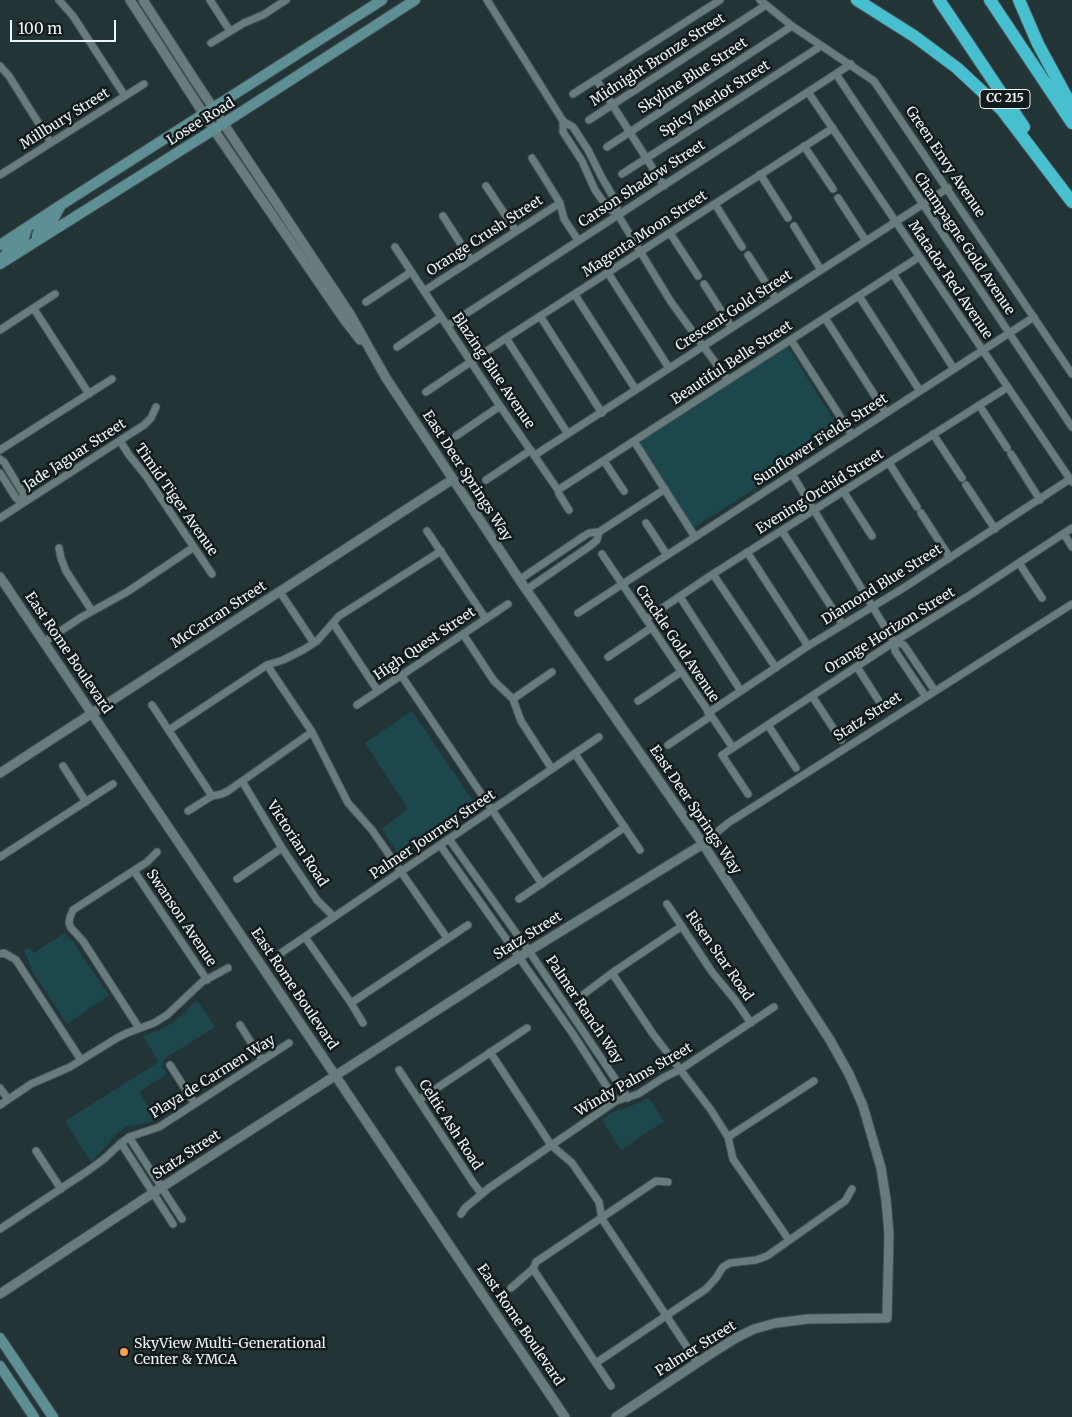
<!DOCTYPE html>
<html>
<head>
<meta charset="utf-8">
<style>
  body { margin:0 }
  #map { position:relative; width:1072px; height:1417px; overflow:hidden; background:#233436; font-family:Merriweather,serif }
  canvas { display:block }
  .scale { position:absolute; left:10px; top:20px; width:106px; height:22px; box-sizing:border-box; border:2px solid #ebf5f7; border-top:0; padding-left:6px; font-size:15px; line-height:18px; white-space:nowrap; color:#ebf5f7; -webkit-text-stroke:4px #131a1b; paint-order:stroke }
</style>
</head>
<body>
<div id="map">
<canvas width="1072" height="1417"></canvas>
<div class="scale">100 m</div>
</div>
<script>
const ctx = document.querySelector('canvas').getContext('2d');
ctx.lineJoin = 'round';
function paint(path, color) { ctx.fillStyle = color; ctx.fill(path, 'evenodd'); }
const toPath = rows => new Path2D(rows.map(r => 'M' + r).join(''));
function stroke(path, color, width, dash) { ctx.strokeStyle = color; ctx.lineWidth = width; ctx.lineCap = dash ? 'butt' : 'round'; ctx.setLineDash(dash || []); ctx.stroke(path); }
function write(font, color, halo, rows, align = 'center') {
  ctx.font = font + ' Merriweather,serif'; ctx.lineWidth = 5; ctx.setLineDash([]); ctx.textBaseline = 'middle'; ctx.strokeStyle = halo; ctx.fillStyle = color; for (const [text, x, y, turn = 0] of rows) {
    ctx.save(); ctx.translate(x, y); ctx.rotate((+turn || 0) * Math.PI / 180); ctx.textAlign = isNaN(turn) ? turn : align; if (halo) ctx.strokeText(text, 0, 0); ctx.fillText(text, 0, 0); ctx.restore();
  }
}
paint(toPath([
  [787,345,842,433,693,528,637,442],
  [412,711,475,804,401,858,382,829,408,809,365,743],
  [64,933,74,943,109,995,67,1024,32,971,24,950,29,947,34,953],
  [197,1000,215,1027,164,1059,162,1067,167,1074,139,1092,156,1119,151,1122,126,1127,116,1135,91,1162,65,1121,159,1062,143,1036,161,1029,176,1020],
  [649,1098,664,1121,621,1150,602,1120,613,1112,626,1108]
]), '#1b474d');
const minor = toPath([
  [59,0,73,16,125,96],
  [210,0,230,31],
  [487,0,563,121,573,127,588,150,601,176,616,202,618,215,671,302,728,380],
  [760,0,792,26,874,81,1072,374],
  [211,43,244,23,263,15,286,0],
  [0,66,9,76,51,143],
  [836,74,1072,427],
  [596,79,664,186],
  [808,92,1072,482],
  [573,94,720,0],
  [589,120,766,5],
  [563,121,563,132,582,161,595,190,607,207,618,215],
  [804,146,833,189],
  [607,147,792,26],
  [532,158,560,203,564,219,578,240],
  [622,174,821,46],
  [760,174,788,218],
  [0,175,144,84],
  [486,186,516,231],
  [838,198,866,241],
  [715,204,742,247],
  [443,216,471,260],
  [794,226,821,270],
  [670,233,698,276],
  [395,247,500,406,558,490,559,494,569,510],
  [748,255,776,299],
  [608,273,669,368],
  [893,274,954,369],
  [704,284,732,328],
  [424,291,560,203],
  [575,295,636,390],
  [859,296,920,391],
  [366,302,411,272],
  [34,309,89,394],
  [540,316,602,413],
  [825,318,886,413],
  [447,326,851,64],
  [0,330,55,294],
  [506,338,568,434],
  [791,340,852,435],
  [397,347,441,317],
  [426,392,506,338,833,128],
  [979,405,1007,448],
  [933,434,962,478],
  [456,436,500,406],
  [120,441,129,455,146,476,212,574],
  [634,441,695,537],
  [0,450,112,379],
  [1011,454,1040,500],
  [535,455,948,188],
  [0,459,4,462,23,493,23,503],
  [604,461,624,491],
  [889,463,917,507],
  [0,473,16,498,23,503],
  [792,474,894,642,895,651,926,697],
  [486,480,531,450],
  [966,485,995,529],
  [558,490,919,257],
  [843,491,872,536],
  [921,513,950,558],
  [0,518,144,425,151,418,156,407],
  [646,523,667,555],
  [427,531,486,619],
  [782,531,843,625],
  [1064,534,1072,547],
  [59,548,61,558,66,571,92,611],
  [747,552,808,646],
  [602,554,733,748],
  [1019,563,1042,598],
  [713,574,776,668],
  [519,580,584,536,589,533,599,532,665,489],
  [526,590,590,546,597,540,599,532],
  [280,592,314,643],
  [680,597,741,691],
  [578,613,1034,317],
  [646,619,713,574,1008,387],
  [333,623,378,691],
  [463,634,494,681,513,699,521,721,552,769],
  [44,642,80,618,127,592,194,547],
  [894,642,904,645,935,691],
  [608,657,651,628],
  [267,665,312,732,348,803,372,830,447,938],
  [857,667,884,709],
  [401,675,542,884],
  [812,696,841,740],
  [513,699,552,672],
  [638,701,681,672],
  [152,705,212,796],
  [357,705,508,604],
  [708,713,808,646,905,587,1070,479],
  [768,725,796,768],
  [169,730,267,665,283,660,303,650,317,641,339,616,441,551],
  [668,745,711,716],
  [575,754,640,850],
  [63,766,86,802],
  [242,781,282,848,317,900,334,917],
  [748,794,722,755,894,642,970,595,1072,528],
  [188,811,212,796,222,794,228,791,312,732],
  [449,839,529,951,628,1098],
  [703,844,728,823,1072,604],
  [440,845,573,1034,616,1101],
  [0,857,113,784],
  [134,871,207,980],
  [237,879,282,848],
  [519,899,625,827],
  [667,904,712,972,735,1000,751,1023],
  [305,937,351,1003,363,1023],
  [281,953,599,737],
  [0,954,4,953,16,960,81,1060],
  [612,973,653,1034,711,1110,728,1137,733,1159,789,1240],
  [584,994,612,973,682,926],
  [351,1003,468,925],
  [240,1025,262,1060],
  [139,1028,83,941,71,928,69,923,70,917,73,910,147,862,157,852],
  [490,1052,551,1145,572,1163,599,1202,602,1219,697,1362],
  [170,1065,195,1104],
  [399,1070,474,1184,482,1194],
  [0,1088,8,1099],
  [419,1100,527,1028],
  [0,1105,31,1084,70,1067,117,1038,127,1033,154,1023,167,1015,202,982,228,968],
  [129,1137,182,1219],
  [728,1137,814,1081],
  [121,1143,173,1224],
  [36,1151,61,1189],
  [461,1214,465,1208,489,1188,616,1101,638,1094,663,1078,681,1069,774,1007],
  [0,1229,89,1170,104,1159,121,1143,129,1137,159,1127,289,1043],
  [533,1269,611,1386],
  [511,1288,533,1269,536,1262,656,1181,668,1182],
  [596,1363,706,1289,716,1278,723,1267,730,1263,756,1260,767,1256,845,1201,852,1189]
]);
const tertiary = toPath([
  [130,0,214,130,343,318,360,340],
  [143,0,194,79,350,314,386,378,523,585,703,844,830,1040,849,1074,863,1106,881,1168,886,1200,889,1234,887,1318,808,1319,776,1323,754,1329,736,1338,712,1353,616,1417],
  [0,577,565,1417],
  [0,773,453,479],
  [0,1294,153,1193,529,951,703,844]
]);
const secondary = toPath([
  [37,241,37,235,39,230,53,220,61,205],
  [0,245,61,205,382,0],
  [1,261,9,249,24,238,27,228],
  [0,264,218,127,415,0],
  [0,1338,53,1417],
  [0,1366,34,1417]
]);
const motorway = toPath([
  [857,0,914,36,957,68,1002,110,1072,202],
  [939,0,1024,127],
  [990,0,1072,123],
  [1019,0,1038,44,1072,107]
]);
stroke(minor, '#415052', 9);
stroke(tertiary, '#415052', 11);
stroke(secondary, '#415052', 12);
stroke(motorway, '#415052', 14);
stroke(minor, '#687b7d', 7);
stroke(tertiary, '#687b7d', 9);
stroke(secondary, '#5e8f95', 10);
stroke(motorway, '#48bfce', 12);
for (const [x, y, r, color] of [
  [124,1352,5,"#fc9e52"]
]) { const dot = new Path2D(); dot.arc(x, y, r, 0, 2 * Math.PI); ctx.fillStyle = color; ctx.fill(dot); stroke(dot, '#131a1b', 2); }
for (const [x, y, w] of [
  [1005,99,50]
]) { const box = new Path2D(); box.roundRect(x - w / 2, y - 9.5, w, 19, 4); ctx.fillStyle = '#131a1b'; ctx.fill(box); stroke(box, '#ebf5f7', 1); }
write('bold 12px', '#ebf5f7', null, [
  ["CC 215",1005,99]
]);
write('14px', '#ebf5f7', '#131a1b', [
  ["Midnight Bronze Street",658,60,-33],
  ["Skyline Blue Street",693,76,-33],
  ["Spicy Merlot Street",715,99,-33],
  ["Millbury Street",65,119,-32],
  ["Losee Road",201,122,-32],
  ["Green Envy Avenue",945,162,56],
  ["Carson Shadow Street",642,184,-33],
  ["Magenta Moon Street",645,234,-33],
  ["Orange Crush Street",485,236,-33],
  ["Champagne Gold Avenue",964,244,56],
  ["Matador Red Avenue",950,280,56],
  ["Crescent Gold Street",734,311,-33],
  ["Beautiful Belle Street",732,363,-33],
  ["Blazing Blue Avenue",493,371,56],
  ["Sunflower Fields Street",821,440,-33],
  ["Jade Jaguar Street",75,455,-33],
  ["East Deer Springs Way",467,476,57],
  ["Evening Orchid Street",820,492,-32],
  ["Timid Tiger Avenue",176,500,55],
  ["Diamond Blue Street",882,585,-32],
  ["McCarran Street",219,615,-33],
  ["Orange Horizon Street",890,631,-32],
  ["High Quest Street",425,644,-34],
  ["Crackle Gold Avenue",677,644,56],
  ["East Rome Boulevard",68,653,56],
  ["Statz Street",868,717,-33],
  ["East Deer Springs Way",695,810,56],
  ["Palmer Journey Street",433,835,-34],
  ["Victorian Road",297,844,57],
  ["Swanson Avenue",181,918,56],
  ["Statz Street",528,936,-32],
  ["Risen Star Road",719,956,55],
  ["East Rome Boulevard",294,989,56],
  ["Palmer Ranch Way",584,1010,56],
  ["Playa de Carmen Way",213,1077,-32],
  ["Windy Palms Street",634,1080,-30],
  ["Celtic Ash Road",450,1125,57],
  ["Statz Street",187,1155,-33],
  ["East Rome Boulevard",520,1325,56],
  ["Palmer Street",696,1349,-32]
]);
write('14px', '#ebf5f7', '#131a1b', [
  ["SkyView Multi-Generational",134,1344],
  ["Center & YMCA",134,1360]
], 'left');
</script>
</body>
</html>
